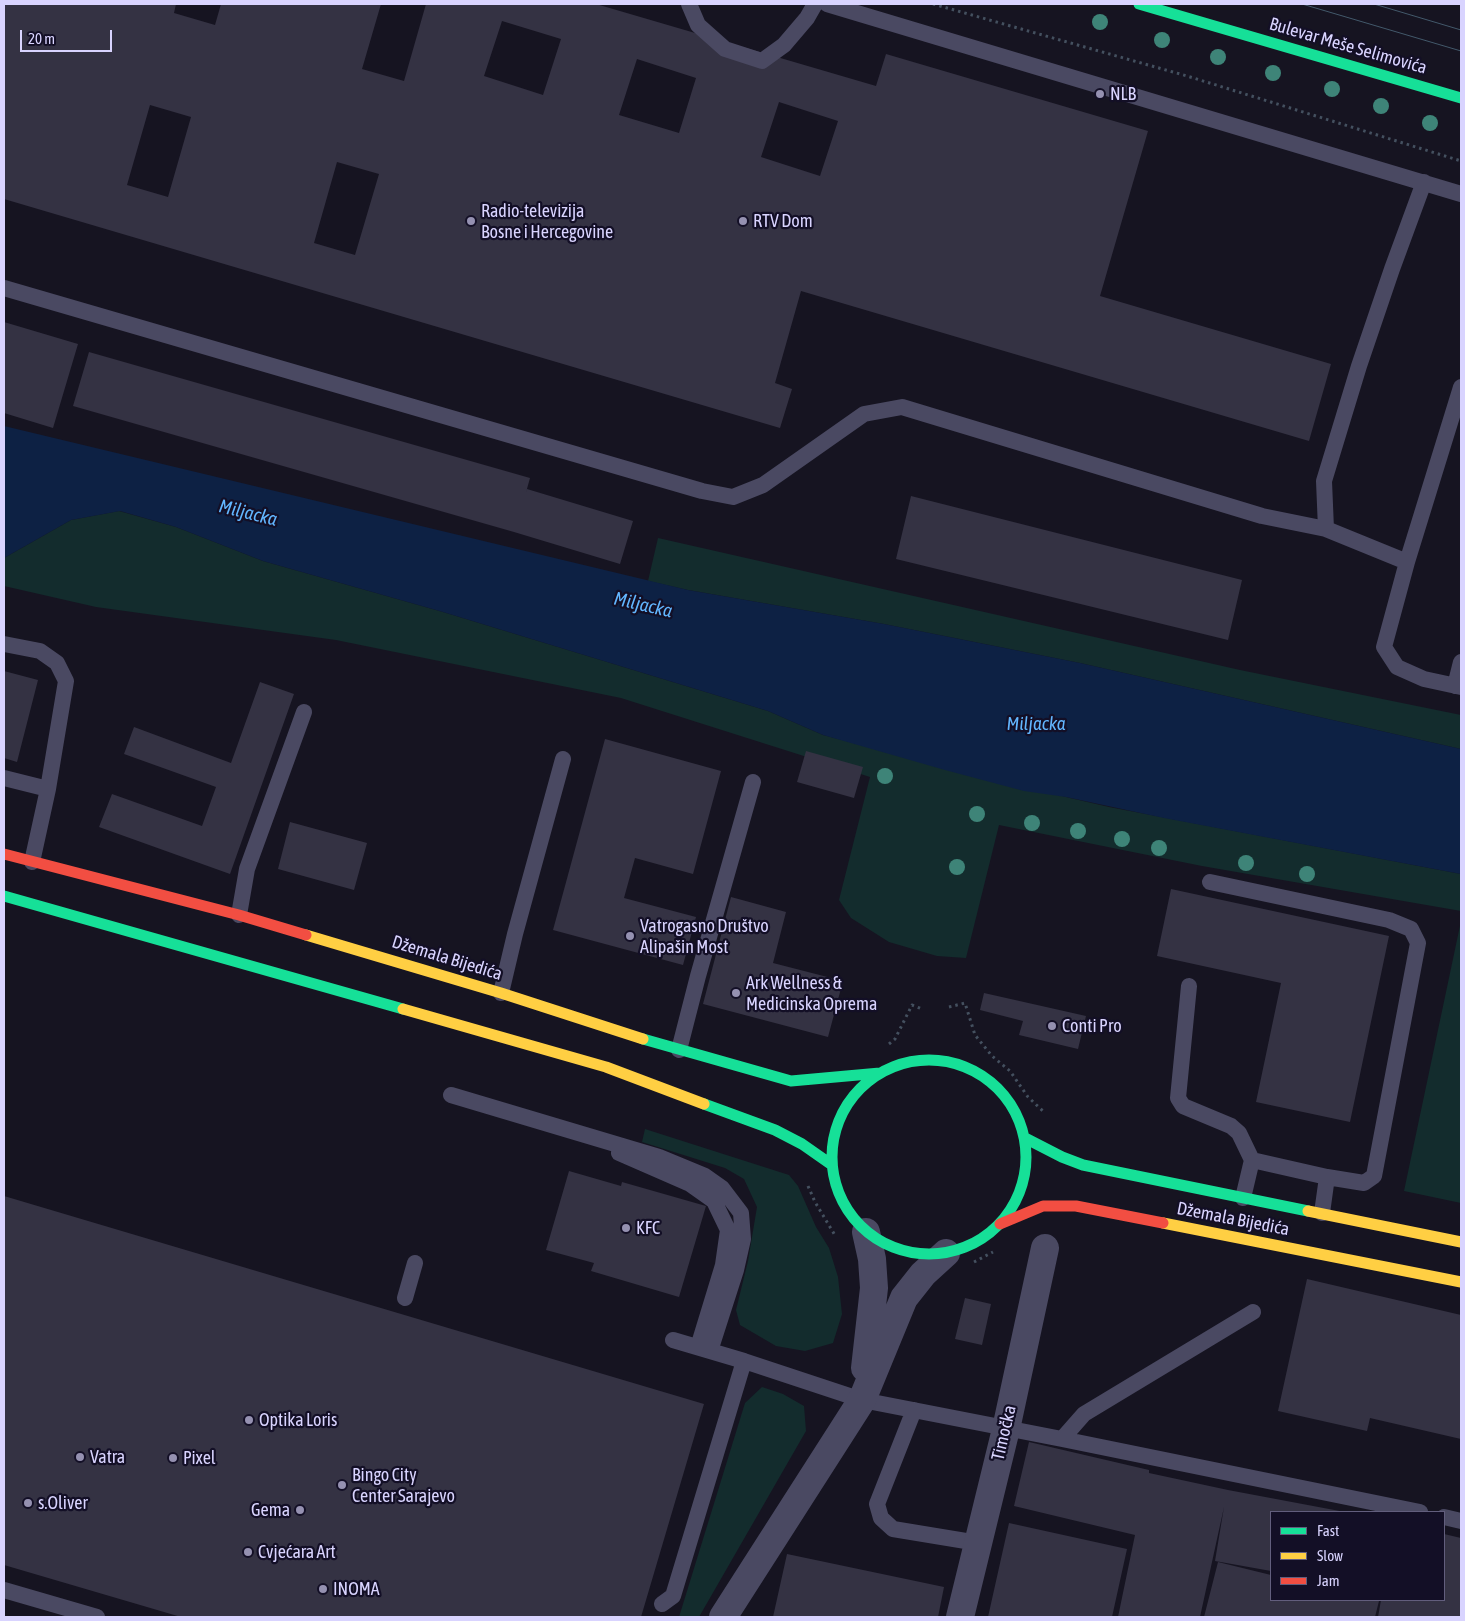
<!DOCTYPE html>
<html>
<head>
<meta charset="utf-8">
<style>
  body { margin:0 }
  #map { position:relative; width:1465px; height:1621px; overflow:hidden; background:#161421; font-family:"Asap Condensed",sans-serif }
  canvas { display:block }
  .frame { position:absolute; inset:0; border:5px solid #d9d4ff; pointer-events:none }
  .legend { position:absolute; left:1270px; top:1511px; width:175px; height:90px; box-sizing:border-box; background:#130f26; border:1px solid #625e7d; margin:0; padding:6px 9px; list-style:none; font-size:15px; color:#d9d4ff }
  .legend li { display:flex; align-items:center; gap:10px; height:25px }
  .legend b { width:25px; border:1px solid #625e7d }
  .scale { position:absolute; left:20px; top:30px; width:92px; height:22px; box-sizing:border-box; border:2px solid #d9d4ff; border-top:0; padding-left:6px; font-size:15px; line-height:18px; white-space:nowrap; color:#d9d4ff; -webkit-text-stroke:4px #130f26; paint-order:stroke }
</style>
</head>
<body>
<div id="map">
<canvas width="1465" height="1621"></canvas>
<div class="frame"></div>
<ul class="legend">
<li><b style="height:6px;background:#16e098"></b>Fast</li>
<li><b style="height:6px;background:#ffcf43"></b>Slow</li>
<li><b style="height:6px;background:#f24e42"></b>Jam</li>
</ul>
<div class="scale">20 m</div>
</div>
<script>
const ctx = document.querySelector('canvas').getContext('2d');
ctx.lineJoin = 'round';
function paint(path, color) { ctx.fillStyle = color; ctx.fill(path, 'evenodd'); }
const toPath = rows => new Path2D(rows.map(r => 'M' + r).join(''));
function stroke(path, color, width, dash) { ctx.strokeStyle = color; ctx.lineWidth = width; ctx.lineCap = dash ? 'butt' : 'round'; ctx.setLineDash(dash || []); ctx.stroke(path); }
function write(font, color, halo, rows, align = 'center') {
  ctx.font = font + ' "Asap Condensed",sans-serif'; ctx.lineWidth = 4.5; ctx.setLineDash([]); ctx.textBaseline = 'middle'; ctx.strokeStyle = halo; ctx.fillStyle = color; for (const [text, x, y, turn = 0] of rows) {
    ctx.save(); ctx.translate(x, y); ctx.rotate((+turn || 0) * Math.PI / 180); ctx.textAlign = isNaN(turn) ? turn : align; if (halo) ctx.strokeText(text, 0, 0); ctx.fillText(text, 0, 0); ctx.restore();
  }
}
paint(toPath([
  [119,511,176,527,263,561,443,612,768,711,823,735,1066,797,1109,807,1461,874,1461,911,1202,866,999,825,966,958,937,956,889,942,851,918,839,900,870,777,621,698,336,640,96,607,4,586,4,558,71,520],
  [658,538,1240,670,1461,715,1461,749,1080,663,884,624,688,590,648,581],
  [1461,921,1461,1203,1404,1191],
  [645,1129,789,1175,798,1186,816,1227,829,1248,838,1277,842,1314,833,1343,805,1351,776,1346,740,1325,736,1310,748,1261,757,1207,744,1179,725,1168,642,1142],
  [762,1387,783,1394,804,1406,806,1431,699,1617,679,1617,745,1403]
]), '#132c2d');
paint(toPath([
  [4,426,688,590,884,624,1080,663,1461,749,1461,874,1164,818,1066,797,1024,791,945,770,823,735,768,711,443,612,263,561,176,527,120,511,71,520,4,558]
]), '#0d2144');
paint(toPath([
  [4,4,176,4,174,13,215,25,221,4,381,4,362,69,404,81,426,4,596,4,876,86,886,54,1148,131,1100,296,1331,364,1309,441,801,291,775,383,792,389,780,428,4,199],
  [502,21,561,39,543,95,484,76],
  [637,59,696,78,679,133,619,115],
  [779,102,838,121,820,176,761,157],
  [150,105,191,117,168,197,127,185],
  [337,162,379,174,355,255,314,243],
  [4,322,78,344,53,428,4,413],
  [89,352,530,478,525,496,527,489,633,521,620,564,514,532,73,406],
  [911,496,1242,580,1228,640,896,559],
  [4,671,38,680,17,762,4,758],
  [260,682,294,694,230,874,99,827,112,794,202,826,216,787,124,754,134,727,231,763],
  [605,739,721,771,693,874,635,858,624,898,696,917,683,965,553,930],
  [806,751,863,767,854,798,797,782],
  [290,822,367,843,354,890,278,869],
  [1171,889,1389,936,1350,1122,1256,1102,1281,983,1157,956],
  [731,897,786,912,773,963,843,981,828,1037,703,1004],
  [984,993,1086,1016,1078,1049,1019,1035,1023,1021,980,1010],
  [569,1171,621,1186,622,1182,706,1206,679,1297,591,1271,594,1263,546,1250],
  [4,1196,704,1404,641,1617,181,1617,4,1565],
  [1307,1279,1461,1315,1461,1439,1370,1418,1367,1431,1278,1411],
  [965,1298,991,1304,982,1345,955,1339],
  [1029,1442,1149,1470,1149,1473,1228,1490,1345,1512,1271,1512,1271,1571,1215,1561,1224,1507,1200,1617,1118,1617,1135,1535,1014,1506],
  [1009,1523,1127,1549,1112,1617,988,1617],
  [1444,1534,1461,1538,1461,1617,1378,1617,1381,1600,1444,1600],
  [787,1554,944,1587,938,1617,773,1617],
  [1218,1562,1271,1575,1271,1600,1372,1600,1379,1601,1375,1617,1204,1617]
]), '#343243');
stroke(toPath([
  [933,4,1187,76,1461,161],
  [949,1007,965,1003,975,1035,992,1056,1010,1071,1028,1097,1045,1113],
  [889,1044,895,1039,912,1005,922,1009],
  [808,1186,815,1202,836,1237],
  [974,1262,993,1252]
]), '#44505f', 3, [2.5, 4]);
stroke(toPath([
  [689,4,698,25,725,49,762,61,784,45,807,18,815,4],
  [827,4,1461,194],
  [4,288,702,491,733,497,763,485,864,414,902,407,1262,516,1326,529,1407,562,1461,387],
  [1326,529,1324,481,1359,366,1392,269,1424,182],
  [1407,562,1384,647,1397,667,1424,679,1461,687],
  [4,644,40,651,57,663,66,681,48,789,32,862],
  [1455,686,1461,662],
  [4,778,48,789],
  [1210,882,1389,920,1411,929,1418,943,1374,1176,1364,1183,1327,1177,1322,1213],
  [239,915,247,869,304,712],
  [1189,986,1178,1098,1183,1106,1231,1126,1239,1133,1252,1160],
  [501,993,515,934,563,759],
  [679,1050,698,976,753,782],
  [451,1095,659,1157,705,1176,722,1188,741,1213,743,1239,736,1270,710,1351],
  [619,1153,690,1184,714,1201,728,1230,723,1265,698,1347],
  [1243,1198,1252,1160,1327,1177],
  [405,1298,415,1263],
  [673,1340,744,1361,862,1400,1062,1439,1420,1512],
  [914,1410,877,1504,881,1518,893,1529,978,1543],
  [1062,1439,1084,1414,1253,1312],
  [1444,1517,1461,1521],
  [4,1590,97,1617],
  [662,1604,673,1596,744,1361]
]), '#4a4962', 16);
stroke(toPath([
  [865,1368,874,1288,872,1259,866,1232],
  [723,1617,862,1400,904,1298,923,1274,946,1253],
  [960,1617,1006,1429,1045,1248]
]), '#4a4962', 28);
stroke(toPath([
  [1139,4,1461,98],
  [4,896,403,1009],
  [643,1039,791,1081,880,1073],
  '832 1157a97 97 0 1 1 194 0a97 97 0 1 1-194 0Z',
  [704,1104,775,1130,802,1144,832,1165],
  [1025,1138,1062,1157,1083,1165,1308,1211]
]), '#16e098', 11);
stroke(toPath([
  [306,935,501,993,643,1039],
  [403,1009,606,1067,704,1104],
  [1308,1211,1461,1242],
  [1163,1223,1461,1282]
]), '#ffcf43', 11);
stroke(toPath([
  [4,854,239,915,306,935],
  [1000,1224,1043,1206,1076,1206,1163,1223]
]), '#f24e42', 11);
stroke(toPath([
  [1302,4,1461,51],
  [1374,4,1461,30]
]), '#43596b', 1);
ctx.fillStyle = '#3e8478';
for (const [x, y] of [
  [1100,22],
  [1162,40],
  [1218,57],
  [1273,73],
  [1332,89],
  [1381,106],
  [1430,123],
  [885,776],
  [977,814],
  [1032,823],
  [1078,831],
  [1122,839],
  [1159,848],
  [1246,863],
  [957,867],
  [1307,874]
]) { ctx.beginPath(); ctx.arc(x, y, 8, 0, 2 * Math.PI); ctx.fill(); }
for (const [x, y, r, color] of [
  [1100,94,5,"#9591b1"],
  [471,221,5,"#9591b1"],
  [743,221,5,"#9591b1"],
  [630,936,5,"#9591b1"],
  [736,993,5,"#9591b1"],
  [1052,1026,5,"#9591b1"],
  [626,1228,5,"#9591b1"],
  [249,1420,5,"#9591b1"],
  [80,1457,5,"#9591b1"],
  [173,1458,5,"#9591b1"],
  [342,1485,5,"#9591b1"],
  [28,1503,5,"#9591b1"],
  [300,1510,5,"#9591b1"],
  [248,1552,5,"#9591b1"],
  [323,1589,5,"#9591b1"]
]) { const dot = new Path2D(); dot.arc(x, y, r, 0, 2 * Math.PI); ctx.fillStyle = color; ctx.fill(dot); stroke(dot, '#130f26', 2); }
write('18px', '#d9d4ff', '#130f26', [
  ["Bulevar Meše Selimovića",1348,46,16],
  ["Džemala Bijedića",447,958,17],
  ["Džemala Bijedića",1233,1219,11],
  ["Timočka",1004,1433,-77]
]);
write('18px', '#d9d4ff', '#130f26', [
  ["NLB",1110,94],
  ["Radio-televizija",481,211],
  ["Bosne i Hercegovine",481,232],
  ["RTV Dom",753,221],
  ["Vatrogasno Društvo",640,926],
  ["Alipašin Most",640,947],
  ["Ark Wellness &",746,983],
  ["Medicinska Oprema",746,1004],
  ["Conti Pro",1062,1026],
  ["KFC",636,1228],
  ["Optika Loris",259,1420],
  ["Vatra",90,1457],
  ["Pixel",183,1458],
  ["Bingo City",352,1475],
  ["Center Sarajevo",352,1496],
  ["s.Oliver",38,1503],
  ["Gema",290,1510,"right"],
  ["Cvjećara Art",258,1552],
  ["INOMA",333,1589]
], 'left');
write('italic 19px', '#62b6ff', '#130f26', [
  ["Miljacka",248,513,14],
  ["Miljacka",643,605,13],
  ["Miljacka",1036,724]
]);
</script>
</body>
</html>
